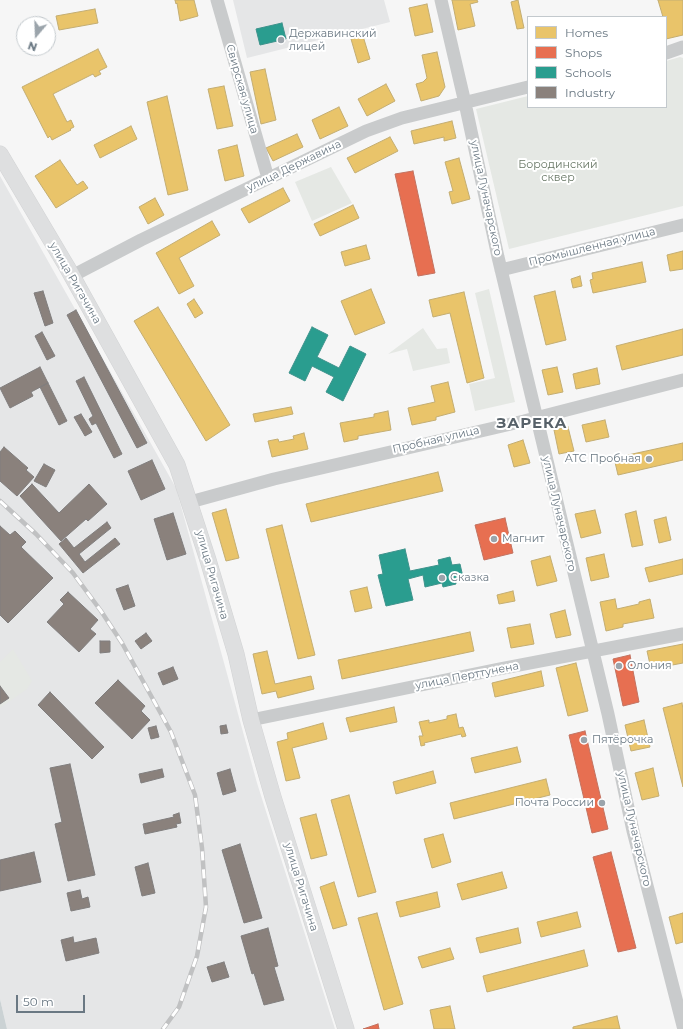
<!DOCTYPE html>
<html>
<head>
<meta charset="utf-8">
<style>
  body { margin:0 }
  #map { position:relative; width:683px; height:1029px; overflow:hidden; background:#f6f6f6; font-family:Montserrat,sans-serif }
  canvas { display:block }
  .legend { position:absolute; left:527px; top:16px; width:140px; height:92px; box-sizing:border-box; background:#fff; border:1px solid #c3c9cd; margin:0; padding:5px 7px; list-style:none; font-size:12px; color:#6a7883 }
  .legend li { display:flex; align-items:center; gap:8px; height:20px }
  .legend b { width:20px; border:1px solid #c3c9cd }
  .north { position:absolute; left:16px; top:16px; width:40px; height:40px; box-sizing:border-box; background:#fff; border:1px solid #c3c9cd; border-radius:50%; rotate:199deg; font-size:11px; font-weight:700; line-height:16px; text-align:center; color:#6a7883 }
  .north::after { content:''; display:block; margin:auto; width:14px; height:18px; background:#9ba4ab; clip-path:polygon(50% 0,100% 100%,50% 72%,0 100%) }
  .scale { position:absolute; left:16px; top:995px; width:69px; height:18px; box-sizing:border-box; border:2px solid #6a7883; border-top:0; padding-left:5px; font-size:12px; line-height:14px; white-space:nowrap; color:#6a7883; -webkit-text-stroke:3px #fff; paint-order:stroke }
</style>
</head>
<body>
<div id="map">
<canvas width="683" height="1029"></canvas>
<ul class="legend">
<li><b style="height:11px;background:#e9c46a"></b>Homes</li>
<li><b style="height:11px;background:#e76f51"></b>Shops</li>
<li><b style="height:11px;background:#2a9d8f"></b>Schools</li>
<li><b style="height:11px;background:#8a817c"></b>Industry</li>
</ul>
<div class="north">N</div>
<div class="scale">50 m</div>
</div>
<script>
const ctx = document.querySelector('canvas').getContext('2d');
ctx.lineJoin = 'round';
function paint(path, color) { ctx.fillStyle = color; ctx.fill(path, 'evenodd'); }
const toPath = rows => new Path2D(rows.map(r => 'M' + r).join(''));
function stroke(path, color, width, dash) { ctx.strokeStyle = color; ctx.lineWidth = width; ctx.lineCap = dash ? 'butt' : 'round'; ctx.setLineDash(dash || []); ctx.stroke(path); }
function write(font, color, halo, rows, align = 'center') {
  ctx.font = font + ' Montserrat,sans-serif'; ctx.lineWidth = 4; ctx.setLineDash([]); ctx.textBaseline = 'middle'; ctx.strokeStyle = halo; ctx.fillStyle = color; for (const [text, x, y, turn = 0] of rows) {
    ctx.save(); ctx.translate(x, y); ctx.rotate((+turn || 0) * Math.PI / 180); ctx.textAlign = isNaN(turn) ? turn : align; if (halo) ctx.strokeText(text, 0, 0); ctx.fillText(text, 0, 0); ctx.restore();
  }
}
paint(toPath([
  [233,0,384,0,390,22,247,58],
  [0,176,176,488,257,783,335,1029,7,1029,0,999]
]), '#e5e6e7');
paint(toPath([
  [680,57,683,58,683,206,509,249,476,109,528,96,528,107,666,107,666,61],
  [331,167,352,203,312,221,295,182],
  [489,289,515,402,475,411,469,384,495,378,475,293],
  [423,328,437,349,447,348,450,363,413,371,407,349,388,354],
  [13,649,32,681,27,689,0,708,0,662]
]), '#e5e8e4');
paint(toPath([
  [0,999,7,1029,0,1029]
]), '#cbd2d4');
const homes = toPath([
  [175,0,194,0,198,16,180,21,177,3,176,4,175,0],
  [452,0,477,0,478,2,470,4,475,26,458,30,452,0],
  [518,0,524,28,517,29,511,2,518,0],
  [658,0,683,0,683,35,666,39,666,17,663,17,658,0],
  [427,4,433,32,415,36,409,8,427,4],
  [95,9,98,23,59,30,56,16,95,9],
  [363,36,370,59,358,63,351,39,363,36],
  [98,49,107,67,99,71,101,74,95,77,93,74,53,94,67,122,71,120,74,127,70,129,71,130,52,140,50,136,48,138,22,87,98,49],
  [437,52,445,87,439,96,421,101,416,84,423,82,427,78,422,55,437,52],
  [265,69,276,120,261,124,250,72,265,69],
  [386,84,395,101,367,116,358,99,386,84],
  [224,86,233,126,217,129,208,89,224,86],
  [167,96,188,190,168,195,147,102,167,96],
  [339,107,348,126,320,139,312,120,339,107],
  [452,121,456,138,444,141,444,137,414,144,411,131,452,121],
  [131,126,137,139,100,158,94,145,131,126],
  [297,134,303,147,273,161,266,148,297,134],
  [390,137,398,151,355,173,347,158,390,137],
  [237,145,244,176,225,181,218,150,237,145],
  [459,158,470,199,452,204,449,192,453,191,445,162,459,158],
  [60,160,77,185,83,181,88,188,56,208,35,176,60,160],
  [283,188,290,201,249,223,241,209,283,188],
  [155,198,164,215,148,224,139,207,155,198],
  [353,205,359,218,320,236,314,224,353,205],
  [212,221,220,235,179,258,194,286,179,294,156,253,212,221],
  [366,245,370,259,345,266,341,252,366,245],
  [683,251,683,269,670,271,667,255,683,251],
  [642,262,646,282,593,293,590,280,593,279,592,273,642,262],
  [580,276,582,286,573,288,571,279,580,276],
  [371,289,385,323,355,335,341,301,371,289],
  [555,291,566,340,546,345,534,296,555,291],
  [464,292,484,378,467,383,450,313,433,317,429,300,464,292],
  [194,299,203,313,195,318,187,304,194,299],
  [158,307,230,425,206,441,134,321,158,307],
  [683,329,683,355,622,370,616,346,683,329],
  [557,367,563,392,548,395,542,370,557,367],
  [597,368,600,384,576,389,573,374,597,368],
  [448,382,455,412,436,417,436,420,412,425,408,408,435,402,431,386,448,382],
  [291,407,293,414,255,422,253,414,291,407],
  [388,411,391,430,358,436,358,439,344,442,340,423,374,417,374,414,388,411],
  [605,420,609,437,586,442,582,425,605,420],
  [568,427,574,451,559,454,554,430,568,427],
  [304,433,308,449,272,457,268,441,278,439,279,442,294,439,293,436,304,433],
  [523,440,530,463,514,467,508,445,523,440],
  [683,443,683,460,618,475,614,458,683,443],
  [438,472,443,491,311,522,306,504,438,472],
  [226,509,239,558,226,561,212,513,226,509],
  [595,510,601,533,581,538,575,514,595,510],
  [636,511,643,545,632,547,625,514,636,511],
  [666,517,671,540,659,543,654,520,666,517],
  [282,525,315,655,298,659,266,529,282,525],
  [604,554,609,577,591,581,586,558,604,554],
  [550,556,557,581,537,586,531,561,550,556],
  [683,559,683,574,649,582,645,568,683,559],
  [367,587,372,608,355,612,350,591,367,587],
  [513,591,515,601,499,604,497,595,513,591],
  [615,599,617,609,639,604,639,602,650,599,654,618,623,624,623,627,606,631,600,602,615,599],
  [565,610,571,635,556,638,550,614,565,610],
  [530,624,534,644,511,648,507,628,530,624],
  [470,632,474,651,342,679,338,660,470,632],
  [683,644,683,663,651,669,647,651,683,644],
  [267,651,275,684,311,676,314,689,278,698,276,691,262,694,253,654,267,651],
  [576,663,588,711,568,716,556,668,576,663],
  [541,671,544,686,495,697,492,683,541,671],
  [682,703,683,709,683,787,663,708,682,703],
  [394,707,397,722,350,732,346,718,394,707],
  [456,714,459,728,463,727,466,736,462,737,461,734,424,743,425,745,421,746,419,736,423,736,419,722,429,720,429,723,447,719,447,716,456,714],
  [644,720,650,747,631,751,625,725,644,720],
  [323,723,327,739,292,748,300,778,286,781,277,742,288,739,287,733,323,723],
  [517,747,521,762,475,773,471,758,517,747],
  [653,768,659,796,642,800,635,773,653,768],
  [433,771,436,783,396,794,393,782,433,771],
  [546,779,550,795,454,819,450,803,546,779],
  [349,795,376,892,358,897,331,800,349,795],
  [316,814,327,855,311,859,300,818,316,814],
  [443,834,451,862,432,868,424,839,443,834],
  [502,872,507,888,462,900,457,884,502,872],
  [334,882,347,925,333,929,320,887,334,882],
  [437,892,440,907,400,917,396,902,437,892],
  [577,912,581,927,541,937,537,922,577,912],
  [377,913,403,1004,384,1010,358,918,377,913],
  [683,913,683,942,676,944,669,917,683,913],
  [518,928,521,943,480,953,476,938,518,928],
  [450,948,454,959,422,968,418,957,450,948],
  [584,950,588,966,487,992,483,976,584,950],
  [450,1006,455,1029,434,1029,430,1010,450,1006],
  [617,1016,620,1029,573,1029,573,1027,617,1016]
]);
paint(homes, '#e9c46a');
stroke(homes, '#c3ad72', 1);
const shops = toPath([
  [413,171,435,273,418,276,395,174,413,171],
  [505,518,513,553,484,560,475,525,505,518],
  [630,655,639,702,623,706,613,659,630,655],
  [585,731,608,829,592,833,569,735,585,731],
  [611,852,636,948,618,952,593,857,611,852],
  [378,1024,379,1029,363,1029,378,1024]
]);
paint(shops, '#e76f51');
stroke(shops, '#c27260', 1);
const schools = toPath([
  [282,23,286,39,260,45,256,29,282,23],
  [312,327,328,335,317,357,339,368,350,346,366,354,343,401,326,392,334,377,312,366,305,381,289,373,312,327],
  [405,549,410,571,439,565,438,560,450,557,452,565,460,564,463,577,455,579,456,584,443,587,442,583,425,587,423,575,408,579,413,600,386,606,378,575,383,574,379,555,405,549]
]);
paint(schools, '#2a9d8f');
stroke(schools, '#3d928b', 1);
const industry = toPath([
  [43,291,53,323,45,326,34,293,43,291],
  [76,310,147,443,137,448,67,315,76,310],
  [42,332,55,356,47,360,35,336,42,332],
  [40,367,48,383,31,392,33,396,10,408,0,388,40,367],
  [84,377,122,454,114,458,96,423,92,425,89,419,93,416,76,381,84,377],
  [48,383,67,421,59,425,40,387,48,383],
  [81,414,92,432,85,436,74,417,81,414],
  [4,447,28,468,26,470,34,477,17,496,0,481,0,452,4,447],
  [152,460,165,489,141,500,128,471,152,460],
  [44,464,55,470,46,487,34,481,44,464],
  [32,484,59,513,89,484,107,504,88,521,86,519,61,541,20,496,32,484],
  [173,513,186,554,167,560,154,519,173,513],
  [107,522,111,528,79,554,85,562,115,538,120,544,83,573,59,544,66,538,74,548,107,522],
  [0,526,10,535,15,531,26,542,21,547,53,578,8,623,0,615,0,526],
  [128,585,135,606,124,610,116,589,128,585],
  [68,592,98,620,90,629,96,634,79,652,47,622,64,604,60,600,68,592],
  [146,633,152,641,141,649,135,641,146,633],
  [100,641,110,641,110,652,100,653,100,641],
  [173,667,178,679,163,685,158,673,173,667],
  [118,680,145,706,141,711,150,720,132,739,95,703,118,680],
  [0,686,9,698,0,704,0,686],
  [50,692,104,747,92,759,38,705,50,692],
  [226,725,228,733,221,734,220,726,226,725],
  [156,726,159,737,151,739,148,728,156,726],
  [70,764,95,875,68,881,55,824,62,822,50,768,70,764],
  [162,769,164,777,141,783,139,774,162,769],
  [230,769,236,791,223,795,217,773,230,769],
  [179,813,181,823,176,824,177,827,145,834,143,824,174,817,173,815,179,813],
  [240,844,262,918,244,923,222,850,240,844],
  [34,852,41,882,0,891,0,860,34,852],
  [148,863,155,893,142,896,135,867,148,863],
  [80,890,82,899,88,897,90,907,71,911,67,893,80,890],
  [268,928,278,966,274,967,284,1000,264,1005,254,973,252,974,241,936,268,928],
  [73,937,74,943,96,938,99,953,66,961,61,940,73,937],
  [224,962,229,977,212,982,207,967,224,962]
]);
paint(industry, '#8a817c');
stroke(industry, '#807e7e', 1);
const major = toPath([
  [0,154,67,267,177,465,208,560,236,654,251,720,273,797,346,1029]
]);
stroke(major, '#d2d3d4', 17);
stroke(toPath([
  [217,0,268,178],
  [441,0,465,103,498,257,608,714,633,831,683,1026],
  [666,53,683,47],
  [501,270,683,225],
  [72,276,141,240,366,131,402,118,528,87],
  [190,502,274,479,524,421,683,380],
  [251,720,499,669,683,634]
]), '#c9cbcc', 13);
stroke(major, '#dedfe0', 16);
const rail = toPath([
  [0,501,36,534,73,573,101,611,122,643,171,732,195,795,202,848,206,907,197,956,179,1007,163,1029]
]);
stroke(rail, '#c0c1c2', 4.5);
stroke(rail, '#fff', 3, [9]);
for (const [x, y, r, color] of [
  [281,40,4,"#9ba4ab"],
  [649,459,4,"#9ba4ab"],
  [494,539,4,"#9ba4ab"],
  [442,578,4,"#9ba4ab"],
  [619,666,4,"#9ba4ab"],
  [584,740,4,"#9ba4ab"],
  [602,803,4,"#9ba4ab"]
]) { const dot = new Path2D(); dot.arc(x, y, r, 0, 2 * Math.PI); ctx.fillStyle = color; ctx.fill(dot); stroke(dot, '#fff', 1.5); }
write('11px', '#6a7883', '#fff', [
  ["Державинский",289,34],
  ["лицей",289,47],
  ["АТС Пробная",641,459,"right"],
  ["Магнит",502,539],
  ["Сказка",450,578],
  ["Олония",627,666],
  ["Пятёрочка",592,740],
  ["Почта России",594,803,"right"]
], 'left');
write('11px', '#6a7883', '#fff', [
  ["Свирская улица",242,89,74],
  ["улица Державина",294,166,-26],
  ["улица Луначарского",486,198,78],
  ["Промышленная улица",592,247,-14],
  ["улица Ригачина",75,283,60],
  ["Пробная улица",436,440,-13],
  ["улица Луначарского",559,514,77],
  ["улица Ригачина",212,575,74],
  ["улица Перттунена",467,676,-11],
  ["улица Луначарского",634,829,77],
  ["улица Ригачина",301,887,73]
]);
write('11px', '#677664', '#fff', [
  ["Бородинский",558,165],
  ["сквер",558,178]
]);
ctx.letterSpacing = '1px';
write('bold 15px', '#576169', '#fff', [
  ["ЗАРЕКА",532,424]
]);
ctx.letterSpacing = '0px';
</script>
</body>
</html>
